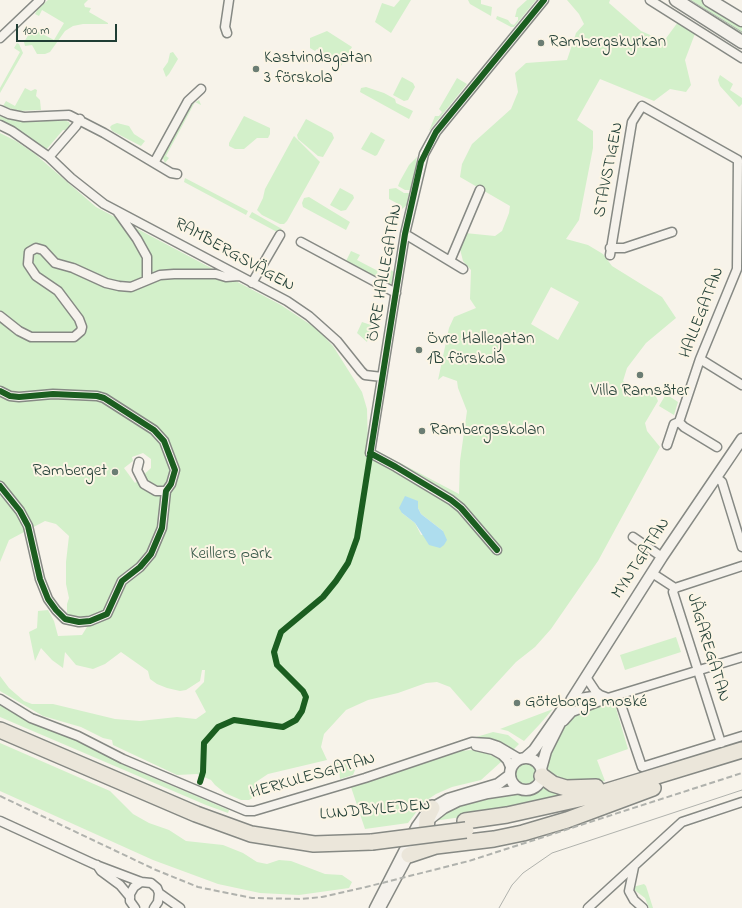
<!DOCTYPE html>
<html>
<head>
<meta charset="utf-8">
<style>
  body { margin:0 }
  #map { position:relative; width:742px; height:908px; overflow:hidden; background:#f7f3ea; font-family:"Indie Flower",sans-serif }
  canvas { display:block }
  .scale { position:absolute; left:16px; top:24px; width:101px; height:18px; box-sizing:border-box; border:2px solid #1f3d34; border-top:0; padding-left:5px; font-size:12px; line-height:14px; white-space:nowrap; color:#1f3d34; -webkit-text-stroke:3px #fcf5e5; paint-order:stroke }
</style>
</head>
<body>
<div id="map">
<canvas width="742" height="908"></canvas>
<div class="scale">100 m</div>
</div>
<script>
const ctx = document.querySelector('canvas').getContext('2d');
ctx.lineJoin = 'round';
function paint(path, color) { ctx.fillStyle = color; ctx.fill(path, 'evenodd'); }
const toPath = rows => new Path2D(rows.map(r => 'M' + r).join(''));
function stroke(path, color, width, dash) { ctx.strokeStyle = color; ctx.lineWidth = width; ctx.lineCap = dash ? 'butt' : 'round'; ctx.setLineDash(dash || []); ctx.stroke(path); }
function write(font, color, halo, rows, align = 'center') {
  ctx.font = font + ' "Indie Flower",sans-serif'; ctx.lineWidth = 4; ctx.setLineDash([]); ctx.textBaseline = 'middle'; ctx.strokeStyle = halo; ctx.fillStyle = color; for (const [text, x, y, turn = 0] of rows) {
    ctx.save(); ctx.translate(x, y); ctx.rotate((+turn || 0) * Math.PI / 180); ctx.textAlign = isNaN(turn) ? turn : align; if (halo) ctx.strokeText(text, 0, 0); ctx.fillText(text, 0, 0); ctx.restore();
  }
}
paint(toPath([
  [48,0,88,0,84,4,85,7,91,8,89,12,108,23,108,24,83,24,73,26,65,31,50,52,45,54,37,54,32,45,25,46,24,42,32,29,33,29,54,40,64,23,42,10,39,16,35,14,38,9],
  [400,0,411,0,391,33,375,22,382,3,394,7],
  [468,0,481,0,481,4,492,7,491,16,470,4],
  [527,0,536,0,514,27,511,27,496,19,497,16,508,20,511,24,514,25,518,20,518,17,515,17,517,9],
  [567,0,610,0,609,3,641,31,664,41,678,22,696,31,685,60,691,85,686,92,670,89,654,101,600,79,577,120,593,131,593,148,579,220,566,239,588,245,603,254,612,266,662,297,676,318,646,343,627,368,623,381,637,392,648,387,655,394,658,401,645,423,647,431,660,447,598,561,551,629,535,647,516,662,471,711,450,687,437,682,426,683,398,693,368,700,346,710,324,734,321,747,327,760,268,774,256,782,258,795,249,800,241,800,225,793,215,785,211,780,197,774,177,775,113,745,112,740,103,738,81,727,43,716,0,691,0,676,9,688,24,701,32,704,53,704,115,719,140,721,177,717,196,719,206,712,195,691,204,682,205,670,202,670,200,681,186,690,180,691,167,688,157,684,150,679,148,671,121,652,105,664,93,669,76,665,65,652,63,668,52,660,41,648,35,661,29,632,37,628,38,611,48,610,54,621,58,636,82,635,87,627,67,625,67,604,69,598,66,584,66,562,69,536,56,524,45,521,9,540,0,562,0,133,16,141,35,154,96,207,281,305,317,329,333,346,362,392,367,409,368,446,459,494,460,461,467,411,458,388,457,381,443,376,438,380,449,328,454,317,476,308,470,299,471,270,463,261,460,249,465,233,495,236,502,231,509,213,510,206,460,177,462,164,472,144,511,109,518,92,515,73,526,63,567,60,576,33,584,24,579,14],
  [551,287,579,302,558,340,531,324],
  [143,453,151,459,151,468,135,483,124,468,133,461,132,457],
  [418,508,421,514,443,531,421,535,415,523,402,513],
  [685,0,702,0,713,6,742,24,742,35],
  [327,31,352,47,341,66,321,55,322,51,317,49,315,51,310,48,310,38],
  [17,43,19,44,23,53,0,93,0,88,20,52,14,48],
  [173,52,178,59,169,74,166,77,163,69,168,62,170,53],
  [720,75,733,84,730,90,742,98,742,104,739,107,720,86,718,80],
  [402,77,413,83,415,87,408,100,404,101,393,95],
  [457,78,467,84,429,131,435,116,439,116,442,112,439,109],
  [366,87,384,93,395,99,396,103,413,111,409,119,360,92,361,88],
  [25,88,31,91,35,89,37,90,36,96,40,100,41,110,19,111,3,106,6,101,15,106],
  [199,100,201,105,195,102,166,156,169,158,165,163,162,156,189,106],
  [0,116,11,120,26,122,64,120,69,122,71,128,69,131,63,130,46,150,23,134,0,121],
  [244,116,270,128,270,134,268,138,257,138,244,149,235,149,229,146,229,143],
  [306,119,332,133,334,138,323,157,318,156,298,139,297,135],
  [117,123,129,126,134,134,145,141,141,146,112,131,110,127,112,125],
  [371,132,385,140,377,155,375,156,361,149],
  [294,136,320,162,287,221,284,224,280,224,262,215,257,210,263,198,265,189],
  [417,157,411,190,405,190,398,186,400,181,409,165],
  [185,178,248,211,246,215,184,182],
  [340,188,353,195,354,198,346,210,341,211,330,205],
  [396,188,404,193,409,193,407,205,402,209,402,206,389,199,389,189],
  [309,197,350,222,346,230,303,207,302,203,304,198],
  [252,212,282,229,279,233,249,217],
  [351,251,360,255,357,260,378,271,377,273,385,278,389,276,391,270,394,272,393,282,390,284,346,261],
  [362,322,371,325,367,342,357,333],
  [666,394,678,402,674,415,659,406],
  [676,637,681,652,625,670,620,655],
  [609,702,615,705,628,749,597,760,605,781,596,783,564,785,546,770,546,761,553,745,568,719,577,712],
  [0,704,26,719,74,738,128,767,229,810,228,813,206,805,0,717],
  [553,709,539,725,524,741,508,731,500,729],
  [493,732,508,735,519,744,512,751,463,741],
  [0,743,110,791,133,814,149,823,169,830,186,841,223,845,243,853,257,862,267,864,279,860,291,861,325,874,342,875,352,882,349,888,299,895,260,893,218,884,153,860,0,791],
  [471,750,485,752,502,761,481,780,452,787,436,794,424,802,408,823,365,829,351,787,461,751],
  [336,758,355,770,353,775,340,779,339,768,334,761],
  '516 774a10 10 0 1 1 20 0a10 10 0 1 1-20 0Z',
  [544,781,586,792,498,812,433,821,437,817,466,802,516,793,530,793,540,787],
  [644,884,646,886,653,908,649,908,645,898,633,889,633,887]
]), '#d3f0ca');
paint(toPath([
  [405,496,418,501,418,508,421,514,443,531,447,540,444,545,440,548,429,545,415,523,402,513,399,508]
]), '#aeddee');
const minor = toPath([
  [650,0,742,58],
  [227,33,225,27,229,0],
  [0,38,40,0],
  [0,110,9,114,24,117,69,115,104,133,171,173,177,174],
  [0,125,12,131,49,157,71,178,104,204,287,301,309,316,337,341,361,371,365,375,382,377],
  [49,157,76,126,80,119],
  [154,163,188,101,201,89],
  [117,211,137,239,147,257,147,280],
  [405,234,463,269],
  [301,242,396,293],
  [610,248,624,248,672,232],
  [610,255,632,122,642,106,738,160,737,269,700,359,679,422,674,424,667,445],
  [450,261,480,190],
  [252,283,280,235],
  [0,316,19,331,31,337,74,337,81,331,82,327,79,319,58,291,36,276,28,264,29,252,36,248,43,250,55,263,73,268,106,283,119,286,131,287,160,275,174,274,216,274,226,277,239,276],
  [700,359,742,385],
  [0,391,10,396,19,397,53,394,97,396,104,398,154,430,164,441,175,470,171,484,166,491,162,528,151,554,140,567,122,581,107,614,90,621,79,622,65,619,56,610,48,599,40,579,28,526,20,511,0,486],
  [679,422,684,427,717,447],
  [139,462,137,470,144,484,156,491,166,491],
  [716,477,722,482,742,547],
  [633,537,662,557],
  [497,550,461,508,451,500,396,467,370,453,405,234,424,154,436,132,544,0],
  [652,573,675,588,673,592,721,743],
  [675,588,742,566],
  [586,677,596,692,600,695,608,698],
  [618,696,642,767,742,736],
  [0,699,31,718,78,736,123,759,246,811,254,811,365,778,472,742,489,743,498,746,520,759],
  [572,699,600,695],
  [564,721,572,712,608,698,742,657],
  [476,746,493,750,502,755,507,760,511,769],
  [430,820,444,809,458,802,488,794,521,789],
  [0,821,96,865,141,882,151,883,157,888,159,893,158,902,154,908],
  [97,865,101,871,120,885,130,897],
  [634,867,629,891,634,900,643,908],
  [159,893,180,908],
  [135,908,130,901,130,894,134,887,141,882],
  [374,908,416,826,426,812],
  [381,908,420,835],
  [588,908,682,822,742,802]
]);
const tertiary = toPath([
  [525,758,534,750,564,707],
  '510 774a16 16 0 1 1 32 0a16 16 0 1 1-32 0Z',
  [541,769,546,751,572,699,662,557,742,439],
  [432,808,448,799,498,784,510,775]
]);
const secondary = toPath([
  [676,0,742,42],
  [709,0,742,20]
]);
const motorway = toPath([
  [0,730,196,814,251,834,314,844,372,842],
  [542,776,553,784,566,788,596,787],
  [432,808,427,818,426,831,430,841,435,845],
  [465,821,507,815,588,797,742,750],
  [409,855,436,846,494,839,523,833,567,820,653,788]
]);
stroke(minor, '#868984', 11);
stroke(tertiary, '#868984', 13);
stroke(secondary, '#868984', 15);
stroke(motorway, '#868984', 18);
stroke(minor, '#f5f2ec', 8);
stroke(tertiary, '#f5f2ec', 10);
stroke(secondary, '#f5f2ec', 12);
stroke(motorway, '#ebe6da', 15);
stroke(toPath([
  [690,0,742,32],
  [499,908,512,885,523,873,552,853,742,790]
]), '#b0b2ad', 1);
stroke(toPath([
  [0,796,156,870,198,887,252,898,300,899,322,897,366,887,469,861,742,773]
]), '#b0b2ad', 2, [6, 3]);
const motorwayBridge = toPath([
  [372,842,466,830]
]);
stroke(motorwayBridge, '#868984', 18, []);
stroke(motorwayBridge, '#ebe6da', 15);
stroke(toPath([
  [0,391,10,396,19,397,53,394,97,396,104,398,154,430,164,441,175,470,171,484,166,491,162,528,151,554,140,567,122,581,107,614,90,621,79,622,65,619,56,610,48,599,40,579,28,526,20,511,0,486],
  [370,453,396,467,451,500,461,508,497,550],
  [200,782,203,772,204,743,218,727,234,720,283,727,296,720,302,711,306,697,303,691,277,665,274,652,281,632,323,597,336,581,348,563,357,538,405,234,421,162,436,132,544,0]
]), '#1b5e20', 6);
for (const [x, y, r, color] of [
  [541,43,4,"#6b7d74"],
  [256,69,4,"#6b7d74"],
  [419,350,4,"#6b7d74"],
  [640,375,4,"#6b7d74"],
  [422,431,4,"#6b7d74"],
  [115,472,4,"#6b7d74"],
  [517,703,4,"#6b7d74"]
]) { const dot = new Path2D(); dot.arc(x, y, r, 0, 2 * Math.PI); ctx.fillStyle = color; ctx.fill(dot); stroke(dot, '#fcf5e5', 1.5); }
write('17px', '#1f3d34', '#fcf5e5', [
  ["Rambergskyrkan",549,43],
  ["Kastvindsgatan",264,59],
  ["3 förskola",264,79],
  ["Övre Hallegatan",427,340],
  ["1B förskola",427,360],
  ["Villa Ramsäter",640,392,"center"],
  ["Rambergsskolan",430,431],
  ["Ramberget",107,472,"right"],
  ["Göteborgs moské",525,703]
], 'left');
write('17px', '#1f3d34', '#fcf5e5', [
  ["STAVSTIGEN",610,170,-79],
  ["RAMBERGSVÄGEN",234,256,29],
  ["ÖVRE HALLEGATAN",386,273,-80],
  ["HALLEGATAN",703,313,-69],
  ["MYNTGATAN",642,559,-57],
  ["JÄGAREGATAN",707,648,73],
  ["HERKULESGATAN",313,777,-16],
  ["LUNDBYLEDEN",375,811,-5]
]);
write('17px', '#365747', '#fcf5e5', [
  ["Keillers park",231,555]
]);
</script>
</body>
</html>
